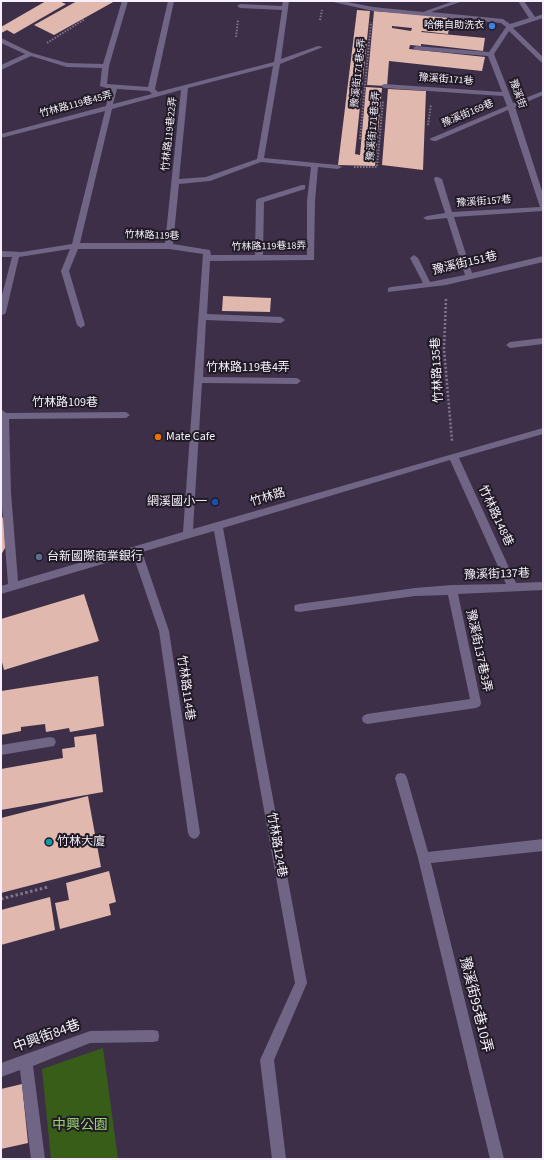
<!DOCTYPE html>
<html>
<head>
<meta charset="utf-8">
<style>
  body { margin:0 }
  #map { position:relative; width:544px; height:1160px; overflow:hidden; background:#3e2f49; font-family:"Source Sans 3",sans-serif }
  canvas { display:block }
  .frame { position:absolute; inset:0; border:2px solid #f7effd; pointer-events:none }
</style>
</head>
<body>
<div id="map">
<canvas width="544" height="1160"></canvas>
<div class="frame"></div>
</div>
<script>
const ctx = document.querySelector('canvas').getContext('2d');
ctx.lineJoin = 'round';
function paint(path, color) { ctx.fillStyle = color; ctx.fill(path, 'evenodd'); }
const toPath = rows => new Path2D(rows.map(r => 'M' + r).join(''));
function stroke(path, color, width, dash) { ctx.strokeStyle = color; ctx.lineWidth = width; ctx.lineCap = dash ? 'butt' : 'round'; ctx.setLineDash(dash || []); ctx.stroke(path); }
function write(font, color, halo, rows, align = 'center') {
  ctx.font = font + ' "Source Sans 3","Noto Sans TC",sans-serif'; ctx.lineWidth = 4; ctx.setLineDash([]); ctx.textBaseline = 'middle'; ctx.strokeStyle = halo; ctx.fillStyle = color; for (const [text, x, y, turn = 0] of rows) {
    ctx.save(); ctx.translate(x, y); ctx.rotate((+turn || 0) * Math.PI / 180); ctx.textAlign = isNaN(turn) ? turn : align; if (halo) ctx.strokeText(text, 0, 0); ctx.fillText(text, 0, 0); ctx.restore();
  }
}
paint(toPath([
  [103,1048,118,1159,51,1159,42,1069]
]), '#385d18');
paint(toPath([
  [46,1,59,1,66,4,14,34,7,30,1,33,1,27],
  [77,1,115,1,54,35,34,25],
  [357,10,370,11,355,154,360,155,366,87,382,88,375,166,338,165],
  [374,11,451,17,448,34,422,31,421,32,485,38,483,51,421,44,421,46,410,45,409,49,485,57,482,71,389,61,387,86,367,85],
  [392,26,412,28,411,31,392,28],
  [388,89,426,91,423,170,382,165],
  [223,296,271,298,270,312,222,311],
  [4,517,5,548,1,555,1,518],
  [84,594,99,641,4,670,1,658,1,619],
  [98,676,104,726,70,732,69,728,46,732,45,724,21,727,21,731,1,735,1,691],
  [96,734,103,792,1,810,1,769,63,758,62,749,75,747,74,737],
  [88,796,101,867,1,893,1,818],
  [109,871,116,902,109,904,111,915,60,929,55,903,69,900,66,883],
  [50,897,55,930,1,945,1,910],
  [22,1084,28,1143,1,1149,1,1089]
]), '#e0b8ad');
stroke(toPath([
  [320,20,322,10],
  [236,37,238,20],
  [47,43,85,19],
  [428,125,431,104],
  [360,139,371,22],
  [354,167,377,167,383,101]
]), '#82768b', 2, [1.5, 1.5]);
stroke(toPath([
  [446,299,444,349,452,441]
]), '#82768b', 2.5, [2, 2]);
stroke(toPath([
  [1,899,48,887]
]), '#82768b', 3, [2.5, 2.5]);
paint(toPath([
  [122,1,128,1,109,66,107,84,148,87,168,1,174,1,155,89,158,92,274,62,282,10,240,8,237,6,240,4,282,6,283,1,289,1,281,59,318,46,323,47,280,64,264,158,338,165,342,167,338,169,318,167,315,201,314,260,210,261,207,314,281,317,285,320,281,323,206,320,203,377,297,378,301,381,297,384,202,383,193,529,543,428,543,434,459,458,516,583,543,582,543,590,458,594,481,703,480,706,476,708,367,724,363,722,362,719,363,716,367,714,470,699,448,595,415,596,299,612,295,611,294,608,295,605,299,604,415,588,452,585,506,584,450,460,223,528,307,983,274,1060,286,1159,272,1159,260,1060,295,983,214,531,142,552,169,631,200,833,198,837,194,839,190,837,188,833,159,631,133,555,1,594,1,586,8,584,1,493,1,409,6,413,126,412,130,415,126,418,9,419,11,493,18,581,183,532,203,254,169,249,78,249,69,271,85,325,81,328,77,325,61,271,70,249,19,257,6,312,5,314,1,315,1,299,12,257,1,257,1,251,22,252,72,244,105,111,1,138,1,134,106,106,110,89,100,86,102,68,67,67,31,56,1,70,1,65,25,54,1,43,1,38,32,53,67,63,103,64,122,1],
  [273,66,257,159,206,177,179,179,188,88,273,66],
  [117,89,149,91,152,94,113,104,117,89],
  [181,90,165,243,80,243,112,109,181,90],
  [261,162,311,167,307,201,307,255,263,255,264,202,305,189,305,185,302,185,257,199,256,201,255,255,211,255,210,250,173,244,179,184,210,181,261,162],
  [329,1,342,1,373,7,423,12,454,1,463,1,431,12,503,19,510,24,529,18,518,1,524,1,535,17,543,14,543,18,513,28,543,57,543,63,541,62,509,31,494,54,513,103,543,91,543,95,515,107,543,194,543,211,454,217,472,273,543,256,543,262,446,285,388,292,388,288,391,287,423,283,410,258,414,255,418,258,430,282,465,275,447,218,427,220,423,218,427,216,445,213,434,179,435,177,438,177,442,179,452,212,540,207,508,110,436,141,433,141,429,139,507,106,503,96,384,88,381,86,384,84,502,92,488,56,416,50,413,48,416,46,489,52,506,27,501,23,373,11,329,1],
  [543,338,543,344,510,348,506,345,510,342,543,338],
  [50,737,54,738,56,742,54,746,1,755,1,745,50,737],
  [401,773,405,774,407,778,428,852,543,839,543,851,431,863,504,1159,490,1159,418,858,395,778,397,774,401,773],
  [153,1030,158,1031,159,1036,158,1041,153,1042,90,1043,33,1066,45,1159,31,1159,20,1070,1,1077,1,1063,90,1031,153,1030]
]), '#716585');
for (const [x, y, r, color] of [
  [492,26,4,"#3f7fe0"],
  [158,437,4,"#e8710a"],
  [215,502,4,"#1a4fb4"],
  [39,557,4,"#5c6f8a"],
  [49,842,4,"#0f9aa8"]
]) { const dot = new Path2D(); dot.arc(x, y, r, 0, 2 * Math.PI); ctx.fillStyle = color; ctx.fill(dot); stroke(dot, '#211b26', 1.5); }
write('10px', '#f7effd', '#211b26', [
  ["哈佛自助洗衣",484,26]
], 'right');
write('10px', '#f7effd', '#211b26', [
  ["豫溪街171巷5弄",359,73,-84],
  ["豫溪街171巷",446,80,4],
  ["豫溪街",517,94,70],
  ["竹林路119巷45弄",76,105,-15],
  ["豫溪街169巷",468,114,-23],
  ["豫溪街171巷3弄",374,126,-85],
  ["竹林路119巷22弄",170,134,-84],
  ["豫溪街157巷",484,202,-4],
  ["竹林路119巷",152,236,2],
  ["竹林路119巷18弄",269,247,-1]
]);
write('12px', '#f7effd', '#211b26', [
  ["豫溪街151巷",465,264,-13],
  ["竹林路119巷4弄",248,368],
  ["竹林路135巷",438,370,-93],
  ["竹林路109巷",65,403],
  ["竹林路",268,498,-17],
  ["竹林路148巷",495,516,65],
  ["豫溪街137巷",497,575,-2],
  ["豫溪街137巷3弄",478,651,78],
  ["竹林路114巷",185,688,82],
  ["竹林路124巷",276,845,80]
]);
write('12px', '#f7effd', '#211b26', [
  ["Mate Cafe",166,437],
  ["網溪國小一",207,502,"right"],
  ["台新國際商業銀行",47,557],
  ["竹林大廈",57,842]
], 'left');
write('14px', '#f7effd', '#211b26', [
  ["豫溪街95巷10弄",475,1005,76],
  ["中興街84巷",47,1037,-20]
]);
write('14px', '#99d470', '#211b26', [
  ["中興公園",80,1126]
]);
</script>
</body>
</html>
